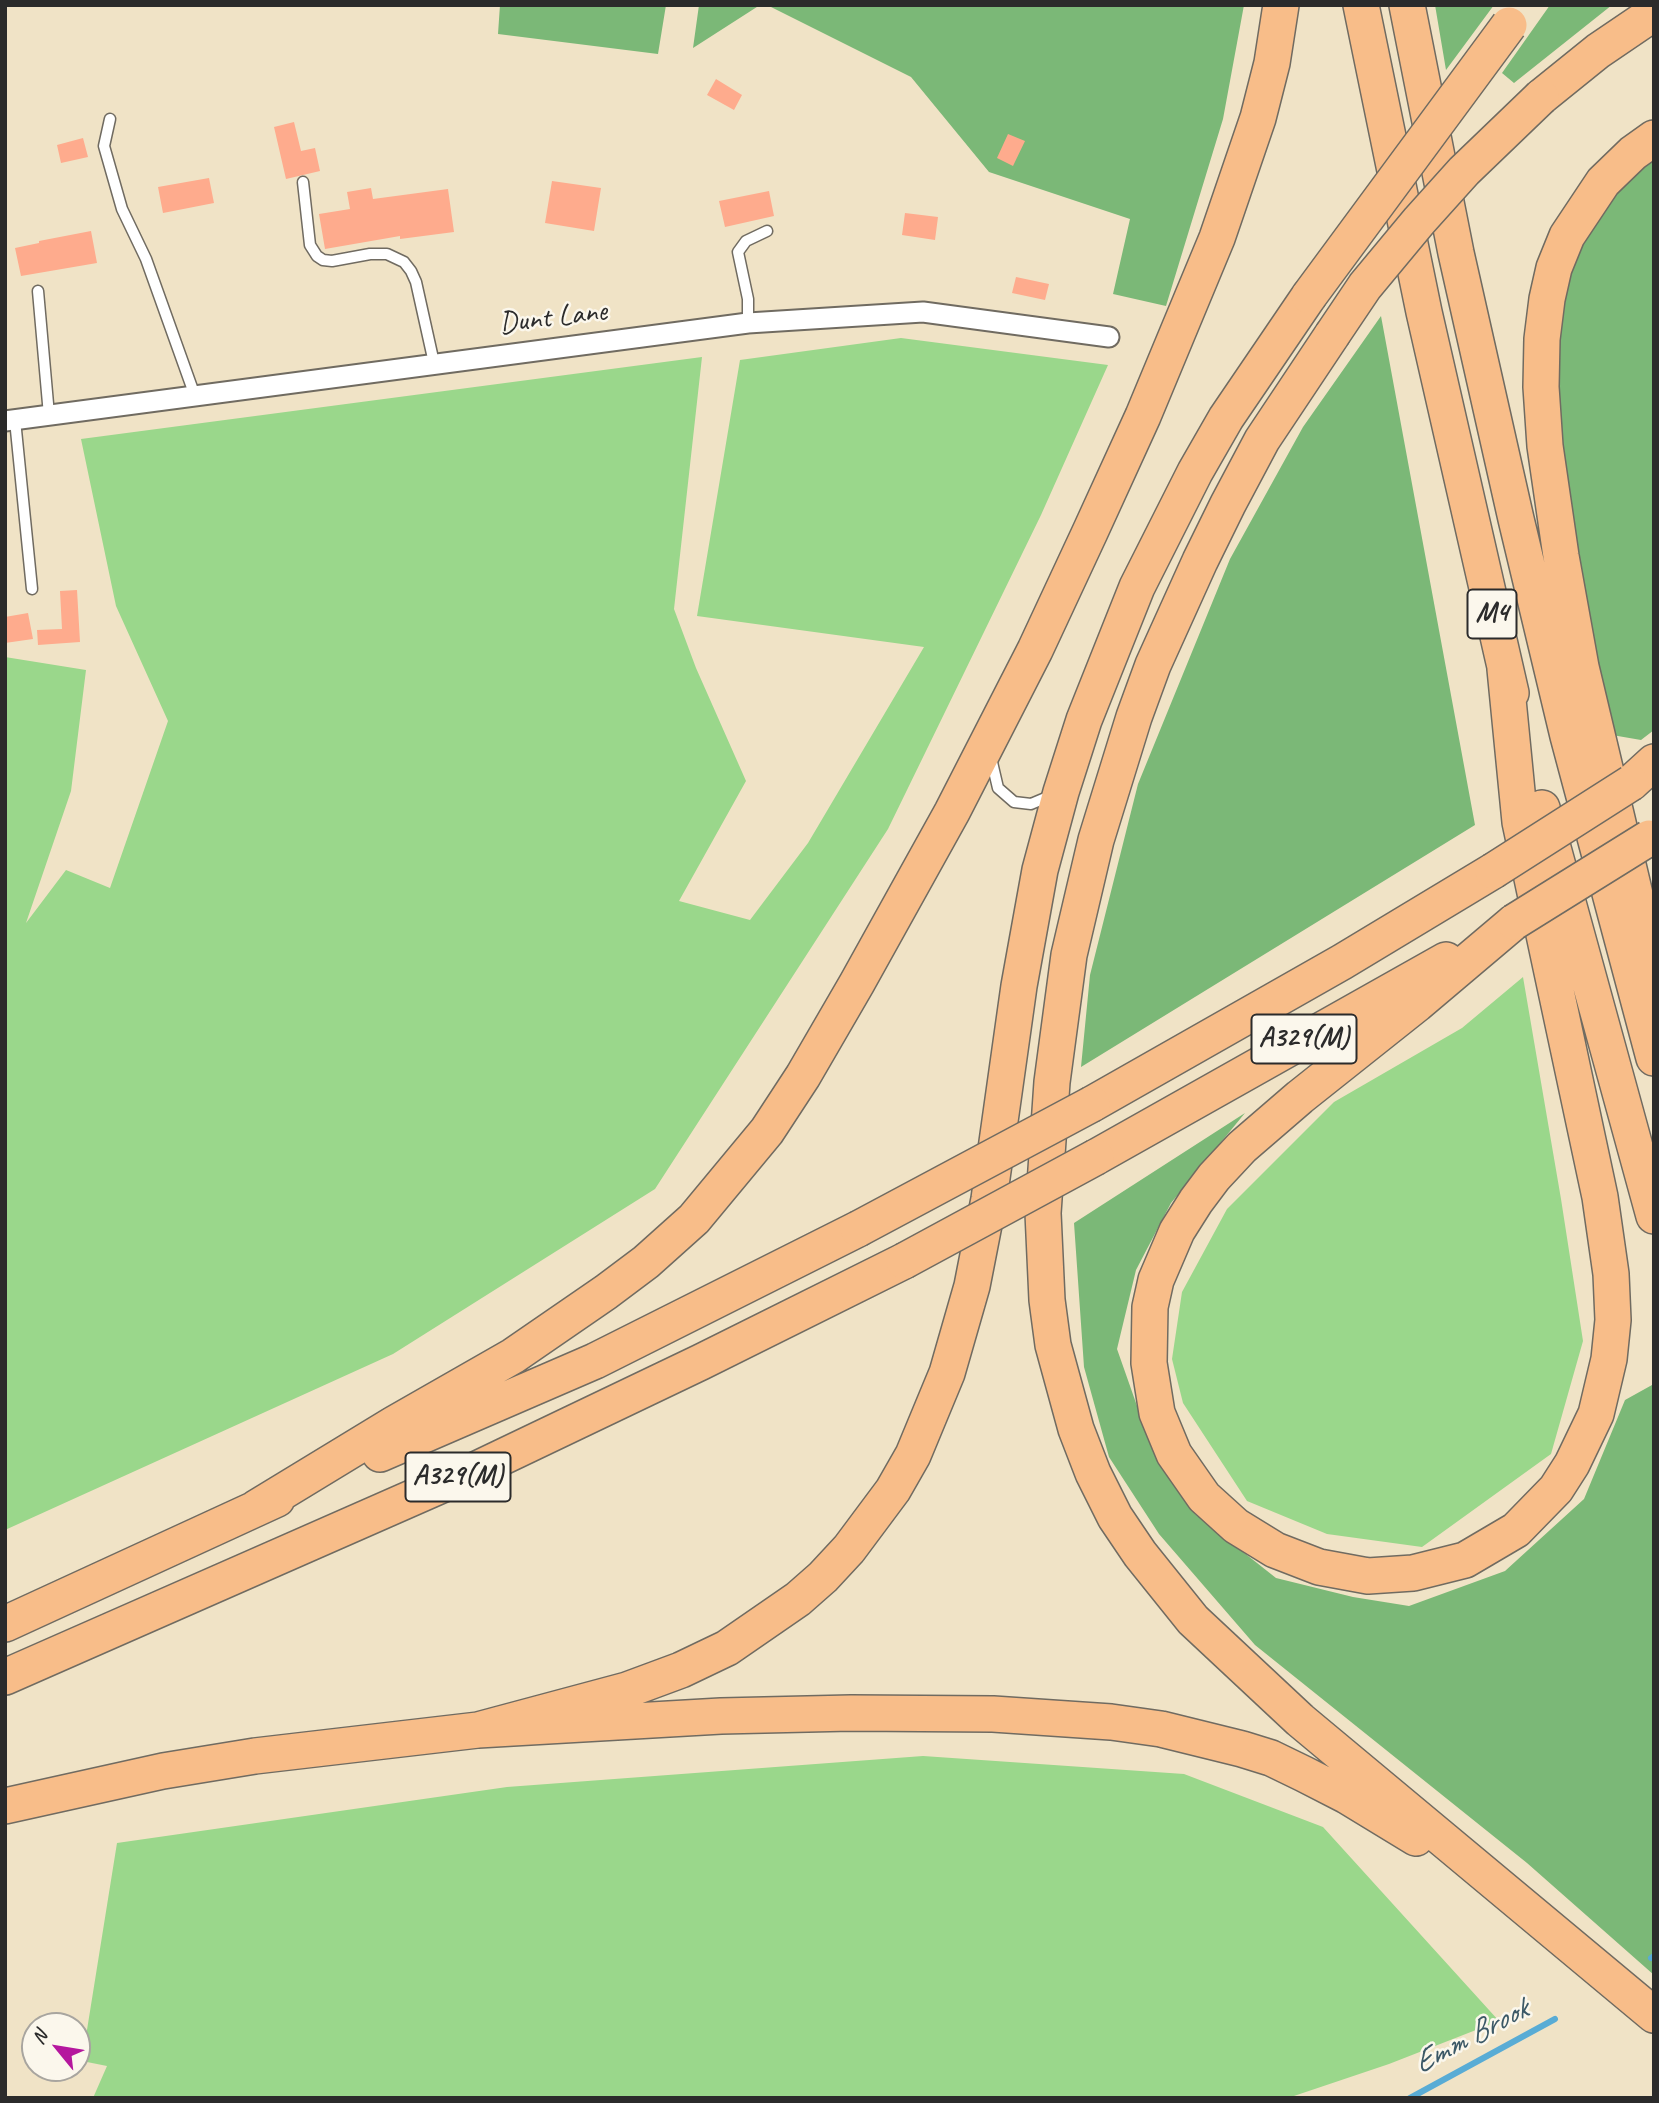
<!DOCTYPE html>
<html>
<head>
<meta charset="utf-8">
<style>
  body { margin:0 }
  #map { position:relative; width:1659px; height:2103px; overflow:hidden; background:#f0e3c6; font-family:Caveat,sans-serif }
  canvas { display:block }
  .frame { position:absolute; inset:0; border:7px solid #2b2b2b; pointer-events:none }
  .north { position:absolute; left:21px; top:2012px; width:70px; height:70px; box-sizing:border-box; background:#fbf7ec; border:2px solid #a8a59f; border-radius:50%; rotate:300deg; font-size:19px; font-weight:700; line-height:28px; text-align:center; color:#2b2b2b }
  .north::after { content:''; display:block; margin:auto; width:24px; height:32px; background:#b5179e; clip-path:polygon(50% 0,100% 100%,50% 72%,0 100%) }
</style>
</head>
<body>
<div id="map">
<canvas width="1659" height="2103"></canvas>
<div class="frame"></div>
<div class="north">N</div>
</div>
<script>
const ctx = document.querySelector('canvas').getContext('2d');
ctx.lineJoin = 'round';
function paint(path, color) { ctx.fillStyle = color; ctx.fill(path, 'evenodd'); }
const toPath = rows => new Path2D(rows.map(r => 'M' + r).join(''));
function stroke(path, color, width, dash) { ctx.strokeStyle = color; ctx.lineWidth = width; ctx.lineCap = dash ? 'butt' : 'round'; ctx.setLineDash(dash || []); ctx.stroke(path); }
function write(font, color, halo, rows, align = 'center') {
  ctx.font = font + ' Caveat,sans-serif'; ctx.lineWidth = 5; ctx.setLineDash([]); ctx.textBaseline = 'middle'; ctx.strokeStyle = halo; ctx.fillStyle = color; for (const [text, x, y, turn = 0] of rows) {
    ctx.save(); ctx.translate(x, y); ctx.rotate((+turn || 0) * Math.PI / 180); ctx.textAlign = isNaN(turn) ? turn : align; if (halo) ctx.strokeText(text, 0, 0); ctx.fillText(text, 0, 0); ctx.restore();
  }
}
paint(toPath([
  [901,338,1108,365,1041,515,888,829,655,1189,393,1354,5,1530,5,657,86,670,71,791,26,923,66,870,110,888,168,721,116,606,81,439,702,357,674,609,696,668,746,781,679,901,750,920,808,843,924,647,697,616,740,360],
  [1523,977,1561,1199,1583,1341,1551,1454,1422,1547,1327,1534,1247,1501,1183,1403,1172,1359,1182,1292,1227,1209,1334,1102,1462,1028],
  [923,1756,1184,1774,1323,1827,1499,2021,1389,2064,1288,2098,93,2098,107,2066,82,2061,117,1843,507,1787]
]), '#9ad78b');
paint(toPath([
  [500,5,666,5,658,54,498,34],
  [699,5,760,5,693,48],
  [767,5,1244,5,1223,119,1166,306,1113,294,1130,219,989,172,911,77],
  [1435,5,1494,5,1446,70],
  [1550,5,1612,5,1514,83,1502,73],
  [1654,152,1654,730,1641,740,1612,735,1572,556,1548,336,1584,227],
  [1381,316,1475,825,1081,1067,1090,975,1138,784,1230,559,1303,427],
  [1245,1113,1171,1203,1136,1270,1117,1349,1149,1440,1195,1514,1276,1578,1353,1597,1409,1606,1505,1571,1584,1499,1625,1400,1652,1385,1654,1975,1527,1863,1255,1645,1159,1534,1109,1457,1084,1367,1074,1223]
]), '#7bb877');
stroke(toPath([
  [1651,1958,1654,1956],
  [1410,2098,1555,2019]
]), '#59acd5', 6);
paint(toPath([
  [716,79,742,95,734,110,707,95],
  [294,122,301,151,315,148,320,171,286,179,274,127],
  [1008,134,1025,141,1013,166,997,158],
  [83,138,88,157,61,163,57,145],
  [209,178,214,203,163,213,158,187],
  [552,181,601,188,594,231,545,223],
  [371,188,373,199,448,189,454,232,400,239,400,236,325,249,319,214,350,209,347,192],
  [769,191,774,216,725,227,719,201],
  [905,213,938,217,935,240,902,235],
  [91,231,97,263,21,276,15,248,39,243,39,241],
  [1016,277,1049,284,1045,300,1012,293],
  [77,590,80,642,38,645,37,630,62,629,60,591],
  [28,613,33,639,5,643,5,617]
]), '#feab8d');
const service = toPath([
  [110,119,104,146,122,209,146,259,195,396],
  [303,182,310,245,317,256,323,260,332,261,370,254,387,254,404,262,411,271,416,282,434,363],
  [38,291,49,415],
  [748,323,748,299,738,252,746,241,767,231],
  [15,420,32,589],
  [991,758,998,788,1014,802,1031,804,1050,796]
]);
const minor = toPath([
  [5,421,748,323,923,312,1109,337]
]);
const motorway = toPath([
  [1361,5,1424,312,1511,693],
  [1407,5,1456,253,1516,519,1568,736,1654,1058],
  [1541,97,1598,51,1654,13],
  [1332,335,1262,440,1228,504,1200,561,1153,665,1134,717,1096,840,1069,955,1052,1082,1043,1213,1047,1300,1053,1345,1076,1429,1093,1473,1115,1517,1140,1554,1193,1620,1300,1720,1654,2015],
  [1505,669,1520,822,1600,1197,1611,1274,1613,1320,1609,1359,1596,1414,1572,1464,1556,1489,1516,1530,1465,1560,1413,1573,1368,1576,1319,1567,1275,1550,1236,1526,1204,1497,1174,1454,1157,1413,1149,1363,1150,1307,1156,1280,1177,1231,1196,1201,1214,1177,1242,1147,1300,1097,1417,1004,1514,922],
  [1631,783,1654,762],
  [1542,808,1654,1216],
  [1650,968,1643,928,1581,667,1561,556,1545,446,1541,387,1542,339,1547,299,1554,268,1567,236,1603,182,1633,153,1654,138],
  [1092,1104,1342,962,1493,871],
  [1096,1157,1446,960],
  [380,1454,595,1361,858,1229],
  [256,1508,394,1424,513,1356,606,1292,646,1262,694,1219,767,1131,803,1076,857,983,952,812,1035,650,1090,532,1143,416,1217,238,1258,118,1272,63,1281,5],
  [5,1624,277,1499],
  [5,1677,471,1472,701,1362,904,1261],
  [478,1730,627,1690,681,1670,727,1648,798,1599,823,1577,849,1549,893,1490,913,1455,947,1373,972,1286,989,1199,1019,986,1040,870,1061,792,1084,720,1137,587,1195,472,1226,418,1309,296],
  [5,1806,163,1771,255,1756,478,1730,721,1716,851,1713,993,1714,1111,1722,1161,1729,1242,1749,1271,1758,1304,1774,1347,1796,1416,1838]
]);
stroke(service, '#706b61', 13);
stroke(minor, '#706b61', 23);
stroke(motorway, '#706b61', 38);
stroke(service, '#fff', 10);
stroke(minor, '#fff', 19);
stroke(motorway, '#f8bd89', 35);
const motorwayBridge = toPath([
  [1309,296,1509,25],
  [1332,335,1365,286,1419,221,1464,171,1541,97],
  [1493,871,1631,783],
  [1514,922,1649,838],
  [858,1229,1092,1104],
  [904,1261,1096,1157]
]);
stroke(motorwayBridge, '#706b61', 38, []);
stroke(motorwayBridge, '#f8bd89', 35);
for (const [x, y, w] of [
  [1492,614,49],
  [1304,1039,105],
  [458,1477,105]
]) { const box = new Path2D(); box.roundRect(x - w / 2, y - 24.5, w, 49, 5); ctx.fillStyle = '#fbf7ec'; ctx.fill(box); stroke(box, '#2b2b2b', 2); }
write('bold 28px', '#2b2b2b', null, [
  ["M4",1492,614],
  ["A329(M)",1304,1039],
  ["A329(M)",458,1477]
]);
write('30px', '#2b2b2b', '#fbf7ec', [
  ["Dunt Lane",553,318,-7]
]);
write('italic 32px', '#3b5866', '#fbf7ec', [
  ["Emm Brook",1471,2037,-28]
]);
</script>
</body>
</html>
